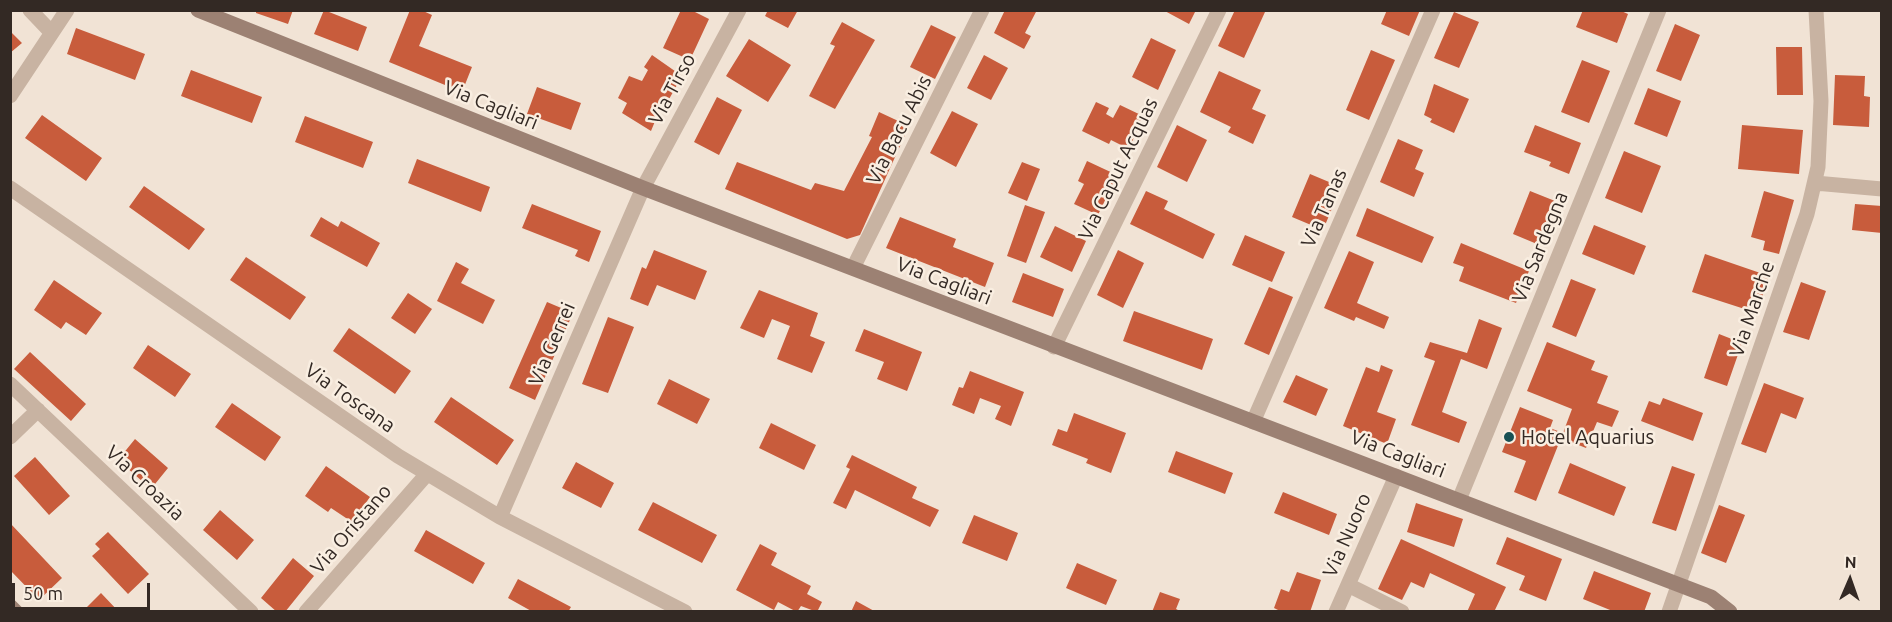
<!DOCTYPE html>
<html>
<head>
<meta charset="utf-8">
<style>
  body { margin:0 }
  #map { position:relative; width:1892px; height:622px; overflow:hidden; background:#f1e3d5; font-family:Ubuntu,sans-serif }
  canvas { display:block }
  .frame { position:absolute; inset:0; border:12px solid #332924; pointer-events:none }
  .north { position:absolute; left:1820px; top:550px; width:60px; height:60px; -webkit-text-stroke:4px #f9eee1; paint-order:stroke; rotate:2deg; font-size:16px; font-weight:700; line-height:24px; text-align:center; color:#332924 }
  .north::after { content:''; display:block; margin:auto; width:21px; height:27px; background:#332924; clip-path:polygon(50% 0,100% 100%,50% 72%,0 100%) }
  .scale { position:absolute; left:12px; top:583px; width:138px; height:27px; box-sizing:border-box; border:3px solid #332924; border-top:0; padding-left:8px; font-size:18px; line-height:21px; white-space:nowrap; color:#332924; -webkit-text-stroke:4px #f9eee1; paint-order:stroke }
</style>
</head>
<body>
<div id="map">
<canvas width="1892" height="622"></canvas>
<div class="frame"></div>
<div class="north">N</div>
<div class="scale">50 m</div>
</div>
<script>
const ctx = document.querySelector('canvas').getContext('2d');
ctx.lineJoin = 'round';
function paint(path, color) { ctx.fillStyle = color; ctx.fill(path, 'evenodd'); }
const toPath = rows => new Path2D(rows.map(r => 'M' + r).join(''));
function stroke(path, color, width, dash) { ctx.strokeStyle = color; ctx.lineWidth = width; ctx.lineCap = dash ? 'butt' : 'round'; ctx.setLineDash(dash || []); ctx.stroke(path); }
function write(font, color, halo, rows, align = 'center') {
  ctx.font = font + ' Ubuntu,sans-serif'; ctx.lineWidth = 5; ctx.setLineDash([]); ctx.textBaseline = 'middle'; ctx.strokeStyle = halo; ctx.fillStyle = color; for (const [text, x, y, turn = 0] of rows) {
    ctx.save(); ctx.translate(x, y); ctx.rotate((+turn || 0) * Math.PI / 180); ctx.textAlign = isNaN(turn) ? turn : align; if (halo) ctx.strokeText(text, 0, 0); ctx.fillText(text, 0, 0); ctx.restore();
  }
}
paint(toPath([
  [256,10,293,10,288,24,256,13],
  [324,10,367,27,358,51,314,34],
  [410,10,421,10,432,15,419,46,472,67,462,92,389,62],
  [681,10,691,10,709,19,690,60,663,48],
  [768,10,798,10,788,28,765,16],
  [1005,10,1037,10,1025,33,1031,36,1024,49,994,33],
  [1163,10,1196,10,1189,24],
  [1235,10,1265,12,1244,58,1218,46],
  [1387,10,1420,10,1409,36,1381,24],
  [1583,10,1619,10,1628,14,1617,43,1576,27],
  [1454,12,1479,22,1459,68,1434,58],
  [842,22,875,40,835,109,809,96,835,46,830,44],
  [1675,24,1700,35,1681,81,1656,71],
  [931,25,956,37,935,79,910,67],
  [76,28,145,54,135,80,67,54],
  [10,31,22,43,10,53],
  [1151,38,1176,50,1158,90,1132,77],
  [749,39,791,65,768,102,726,76],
  [1776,47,1802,47,1803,95,1777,95],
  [1371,50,1395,60,1369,120,1346,110],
  [652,55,682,76,668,101,665,97,651,131,622,113,627,103,618,98,629,76,642,81,648,70,644,67],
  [984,55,1008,68,991,100,967,88],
  [1582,60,1610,71,1589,123,1561,112],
  [191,70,262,97,252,123,181,96],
  [1219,71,1261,90,1252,109,1266,115,1253,144,1228,132,1231,127,1200,112],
  [1835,75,1865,76,1864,96,1870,97,1869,127,1833,125],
  [1434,84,1469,99,1454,133,1430,122,1432,119,1424,115],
  [537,87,581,103,571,130,527,114],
  [1648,88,1681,101,1667,137,1634,124],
  [717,97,742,110,719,155,694,142],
  [1096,102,1109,108,1106,114,1113,118,1120,105,1143,116,1129,149,1111,140,1109,144,1082,131],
  [952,111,978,124,956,167,930,153],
  [879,112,909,126,860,235,847,239,725,189,737,162,811,190,815,183,844,191,872,137,869,136],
  [42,115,102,158,86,181,25,138],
  [305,116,373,142,363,168,295,142],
  [1177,125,1207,140,1187,182,1157,167],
  [1535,125,1581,143,1569,174,1549,166,1551,162,1524,152],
  [1742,125,1803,130,1799,174,1738,169],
  [1398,139,1423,150,1415,169,1424,173,1414,197,1380,182],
  [1624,151,1661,166,1642,213,1605,198],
  [417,159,490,187,481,212,408,183],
  [1087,161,1117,175,1098,215,1074,204,1084,184,1078,181],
  [1022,162,1040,169,1027,201,1008,193],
  [1310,174,1341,187,1323,230,1292,217],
  [144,186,205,229,189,250,129,207],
  [1146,191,1168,201,1164,209,1215,234,1203,259,1130,224],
  [1530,191,1555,201,1537,244,1513,234],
  [1764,191,1794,200,1779,254,1763,250,1765,241,1751,237],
  [532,204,601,231,589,262,575,256,578,250,522,228],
  [1855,204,1882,206,1882,233,1852,230],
  [1025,205,1045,212,1026,263,1007,256],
  [1367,208,1434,237,1422,263,1356,236],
  [321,217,338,227,341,221,380,243,367,267,310,236],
  [900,217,956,239,953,247,994,263,985,287,886,248],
  [1594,225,1646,246,1634,275,1582,254],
  [1055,226,1086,241,1072,272,1040,257],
  [1245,235,1285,252,1272,282,1232,265],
  [1461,243,1529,271,1516,303,1459,281,1464,267,1453,263],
  [654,250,707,271,695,300,657,285,648,306,630,299,642,267,646,269],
  [1118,250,1144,263,1123,308,1097,295],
  [1349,251,1374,262,1357,303,1389,317,1384,329,1356,317,1354,321,1324,308],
  [1705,254,1769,276,1757,313,1692,292],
  [246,257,306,297,290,320,230,280],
  [456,262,469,269,461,283,495,300,483,324,437,301],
  [1023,273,1064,289,1053,317,1012,302],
  [1571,279,1596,289,1576,337,1552,327],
  [54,280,102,313,86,335,66,322,61,329,34,310],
  [1801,282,1826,291,1809,340,1783,332],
  [1269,287,1293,297,1269,355,1244,344],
  [759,290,818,313,810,336,825,342,812,373,777,359,790,326,772,319,764,338,740,328],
  [408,293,432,309,415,334,391,318],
  [547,302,573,313,535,400,509,388],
  [1134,311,1213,339,1202,370,1123,341],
  [608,317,634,327,608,393,582,384],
  [1479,319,1502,328,1487,369,1461,359,1442,412,1467,422,1459,443,1411,425,1435,361,1424,357,1430,342,1467,353],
  [349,328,411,371,395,394,333,351],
  [864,329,922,352,907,391,877,379,884,362,855,351],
  [1719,334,1742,343,1727,386,1704,378],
  [1547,342,1595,361,1591,370,1608,376,1597,403,1619,411,1612,427,1597,422,1586,448,1561,438,1536,501,1514,492,1526,461,1502,452,1520,407,1553,420,1550,428,1563,433,1572,409,1527,391],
  [148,345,191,374,175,397,133,368],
  [30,352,86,404,71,421,14,369],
  [1381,365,1393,370,1377,412,1396,419,1387,444,1343,426,1366,367,1379,372],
  [970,371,1024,392,1011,426,995,419,1001,406,980,398,974,414,952,405,959,387,963,388],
  [1296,375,1328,389,1316,416,1283,402],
  [669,379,710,399,697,424,657,404],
  [1764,383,1804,398,1796,419,1781,413,1766,453,1741,444],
  [451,397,514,440,497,465,434,422],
  [1663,398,1703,413,1693,441,1641,421,1649,401,1660,405],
  [232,403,281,437,265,461,215,427],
  [1074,413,1126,433,1111,473,1086,463,1088,459,1052,445,1058,429,1067,432],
  [771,423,816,445,804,470,759,448],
  [135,439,168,468,151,489,118,460],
  [1176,451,1233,473,1225,494,1168,472],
  [852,455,917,487,912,498,939,510,930,527,855,490,846,509,833,503,850,469,846,467],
  [35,457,70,496,49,515,14,476],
  [576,462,614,483,601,508,562,488],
  [1570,463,1626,487,1614,516,1558,493],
  [326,466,370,497,352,522,331,508,328,512,305,496],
  [1672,466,1695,474,1676,531,1652,523],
  [1283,492,1337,514,1329,535,1274,513],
  [653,502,717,535,702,563,638,530],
  [1416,503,1463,519,1454,547,1407,532],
  [1719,505,1745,515,1726,563,1701,553],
  [220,510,254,540,237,560,203,530],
  [974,515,1018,533,1007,561,962,543],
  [10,523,62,578,39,600,10,570],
  [426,530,485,563,473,584,414,551],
  [108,532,149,574,128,594,92,556,100,549,95,544],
  [1507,537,1562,559,1546,601,1519,590,1525,576,1496,564],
  [1401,539,1506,587,1494,612,1467,612,1475,594,1430,573,1424,588,1411,582,1402,600,1378,589],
  [760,544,777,553,771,565,811,586,807,594,822,602,817,612,801,606,797,612,778,602,774,610,736,590],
  [293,558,314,576,285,612,277,612,261,598],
  [1077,563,1117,580,1106,605,1066,588],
  [1594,571,1651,593,1644,612,1615,612,1583,599],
  [1297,572,1321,580,1310,612,1282,612,1274,608,1281,589,1289,592],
  [518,579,571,607,568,612,533,612,508,598],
  [1160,592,1180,599,1176,609,1182,612,1152,612],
  [101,593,119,612,82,612],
  [856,601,876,612,851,612]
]), '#c85c3c');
stroke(toPath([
  [30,10,51,32],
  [10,96,67,10],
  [1815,183,1882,189],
  [10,188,398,456,500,517,685,612],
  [853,268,982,10],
  [1054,347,1219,10],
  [10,384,251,612],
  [1253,422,1433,10],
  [10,437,38,410],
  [1459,500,1659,10],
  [500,517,643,188,739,10],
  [1348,585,1402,612],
  [306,612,427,474],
  [1336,612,1396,476],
  [1669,612,1807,214,1818,167,1821,101,1816,10]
]), '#c8b3a2', 15);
stroke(toPath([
  [198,10,643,188,1711,597,1730,612],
  [10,606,16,612]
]), '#9c8173', 15);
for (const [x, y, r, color] of [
  [1509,437,6,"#1a5154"]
]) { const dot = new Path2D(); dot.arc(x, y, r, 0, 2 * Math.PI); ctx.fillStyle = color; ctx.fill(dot); stroke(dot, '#f9eee1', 2); }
write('20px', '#332924', '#f9eee1', [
  ["Via Tirso",672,89,-62],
  ["Via Cagliari",491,105,22],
  ["Via Bacu Abis",899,130,-63],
  ["Via Caput Acquas",1118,169,-64],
  ["Via Tanas",1324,208,-66],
  ["Via Sardegna",1540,247,-68],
  ["Via Cagliari",944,281,21],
  ["Via Marche",1752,309,-71],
  ["Via Gerrei",552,344,-67],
  ["Via Toscana",350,398,35],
  ["Via Cagliari",1398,454,21],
  ["Via Croazia",145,483,43],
  ["Via Oristano",351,529,-49],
  ["Via Nuoro",1347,535,-66]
]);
write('20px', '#332924', '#f9eee1', [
  ["Hotel Aquarius",1521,437]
], 'left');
</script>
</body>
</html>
